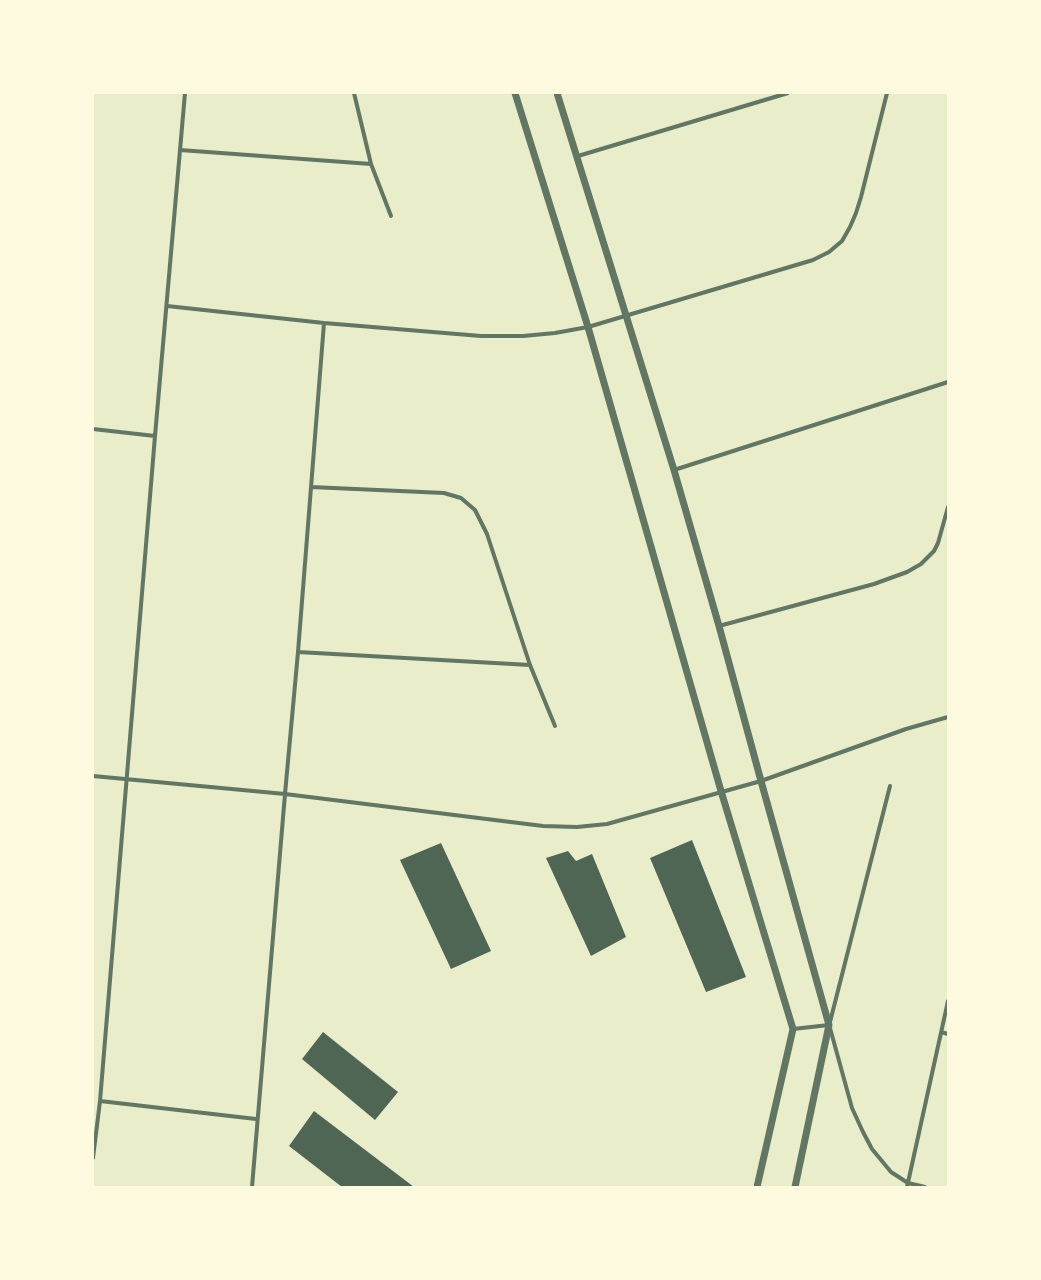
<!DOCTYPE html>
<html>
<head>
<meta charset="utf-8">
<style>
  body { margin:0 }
  #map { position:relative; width:1041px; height:1280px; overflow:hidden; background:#e9edc9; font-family:"Fira Sans",sans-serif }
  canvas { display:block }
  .frame { position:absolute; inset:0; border:94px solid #fefae0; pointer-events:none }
</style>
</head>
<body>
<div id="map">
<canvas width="1041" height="1280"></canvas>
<div class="frame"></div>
</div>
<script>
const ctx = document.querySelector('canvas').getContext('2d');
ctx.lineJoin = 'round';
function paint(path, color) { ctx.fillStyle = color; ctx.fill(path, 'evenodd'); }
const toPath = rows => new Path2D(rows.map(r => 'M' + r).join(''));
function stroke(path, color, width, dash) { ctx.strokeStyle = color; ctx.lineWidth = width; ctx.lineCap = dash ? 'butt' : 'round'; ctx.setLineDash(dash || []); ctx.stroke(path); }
paint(toPath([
  [692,840,746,977,706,992,650,858],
  [441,843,491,951,451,969,400,860],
  [568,851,576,861,592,854,626,937,591,956,546,858],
  [323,1032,398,1092,375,1120,302,1059],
  [314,1111,414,1187,342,1187,289,1146]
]), '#4f6655');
stroke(toPath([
  [354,93,371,164,391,216],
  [180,150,371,164],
  [578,156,788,93],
  [167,306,324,323,481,336,523,336,555,333,588,327,813,260,829,252,842,241,850,227,856,213,861,197,887,93],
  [93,429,155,436],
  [674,470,948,382],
  [311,487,444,493,461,498,475,510,487,534,530,665,555,726],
  [719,626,874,584,907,572,921,564,934,551,938,543,948,507],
  [298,652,530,665],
  [93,776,285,794,543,826,577,827,607,824,761,781,906,729,948,717],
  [830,1022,890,786],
  [830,1028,852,1108,863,1132,872,1149,891,1172,908,1183,925,1187],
  [793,1029,829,1025],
  [941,1032,948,1034],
  [100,1101,256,1119],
  [93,1158,100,1101,155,436,185,93],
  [252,1187,285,794,298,652,324,323],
  [907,1187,948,1001]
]), '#617663', 4);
stroke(toPath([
  [515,93,588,327,721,791,793,1029,757,1187],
  [557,93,674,470,719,626,761,781,829,1025,795,1187]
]), '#617663', 7);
</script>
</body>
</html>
